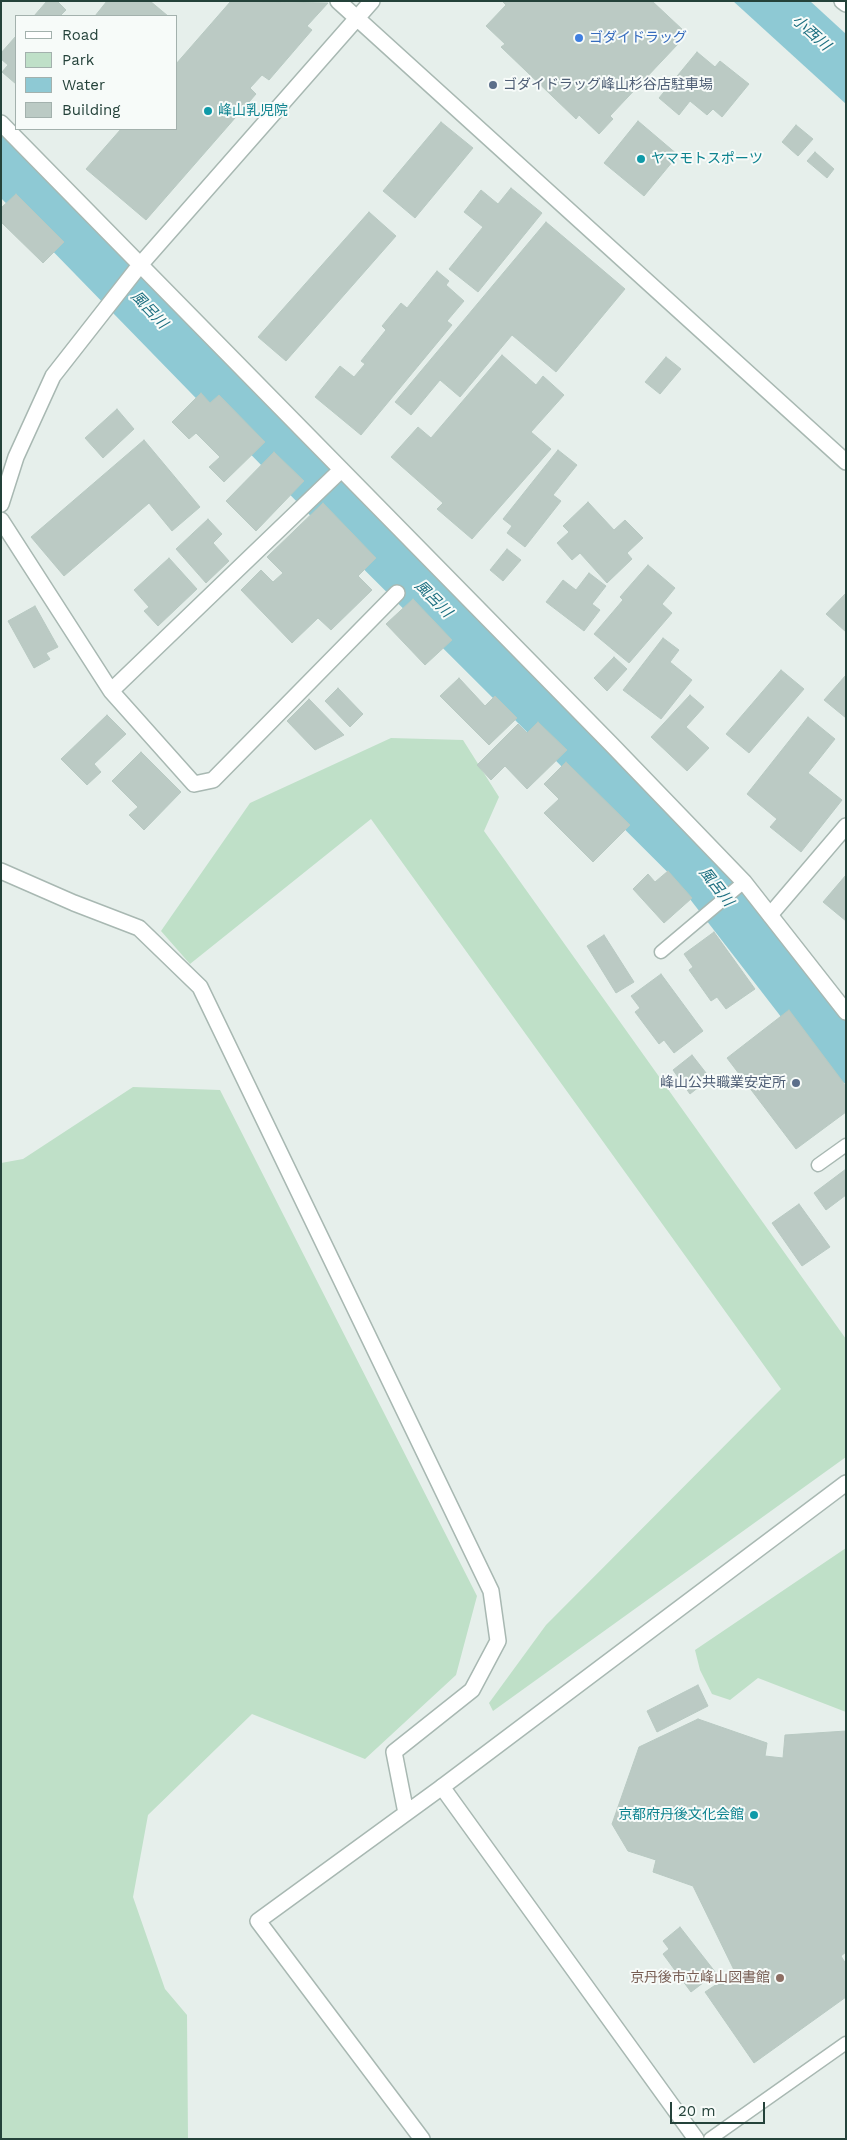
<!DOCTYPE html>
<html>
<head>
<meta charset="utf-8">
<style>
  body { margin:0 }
  #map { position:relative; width:847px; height:2140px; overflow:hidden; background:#e6efeb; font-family:"Work Sans",sans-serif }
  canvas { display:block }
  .frame { position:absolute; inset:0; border:2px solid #24423a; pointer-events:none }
  .legend { position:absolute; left:15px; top:15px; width:162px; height:115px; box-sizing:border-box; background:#f7fbf9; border:1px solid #a3b1ad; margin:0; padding:6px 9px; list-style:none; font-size:15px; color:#24423a }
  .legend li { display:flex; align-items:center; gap:10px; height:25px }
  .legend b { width:25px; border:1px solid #a3b1ad }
  .scale { position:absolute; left:670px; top:2102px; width:95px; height:22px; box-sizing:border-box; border:2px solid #24423a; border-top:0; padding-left:6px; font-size:15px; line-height:18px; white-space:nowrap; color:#24423a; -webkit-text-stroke:4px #f7fbf9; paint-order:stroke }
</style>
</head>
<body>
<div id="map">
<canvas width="847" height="2140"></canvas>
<div class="frame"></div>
<ul class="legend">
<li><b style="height:6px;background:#fff"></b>Road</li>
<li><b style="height:14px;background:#bfe0c8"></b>Park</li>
<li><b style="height:14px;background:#8ec9d4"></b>Water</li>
<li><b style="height:14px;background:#bbcac4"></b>Building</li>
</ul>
<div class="scale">20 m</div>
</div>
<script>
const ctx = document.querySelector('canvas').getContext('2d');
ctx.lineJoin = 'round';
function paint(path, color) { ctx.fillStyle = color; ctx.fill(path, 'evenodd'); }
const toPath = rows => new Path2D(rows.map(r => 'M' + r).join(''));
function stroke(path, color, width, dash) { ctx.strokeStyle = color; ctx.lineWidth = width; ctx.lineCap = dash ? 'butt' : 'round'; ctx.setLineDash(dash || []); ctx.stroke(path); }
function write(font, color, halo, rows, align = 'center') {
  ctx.font = font + ' "Work Sans","Noto Sans JP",sans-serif'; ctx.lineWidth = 4; ctx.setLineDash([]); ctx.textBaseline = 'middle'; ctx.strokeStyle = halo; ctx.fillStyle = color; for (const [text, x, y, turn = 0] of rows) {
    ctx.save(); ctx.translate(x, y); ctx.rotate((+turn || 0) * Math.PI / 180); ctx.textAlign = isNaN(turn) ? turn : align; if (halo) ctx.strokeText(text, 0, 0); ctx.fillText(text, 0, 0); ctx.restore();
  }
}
paint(toPath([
  [391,738,463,740,499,797,484,831,846,1339,846,1457,493,1711,489,1703,546,1625,781,1389,371,819,190,964,161,931,250,803],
  [133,1087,220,1090,477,1596,456,1675,365,1759,252,1714,148,1815,133,1897,165,1989,187,2015,188,2139,1,2139,1,1163,23,1159],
  [846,1548,846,1712,758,1678,730,1700,712,1694,700,1670,695,1650]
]), '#bfe0c8');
paint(toPath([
  [733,1,810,1,846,34,846,104]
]), '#8ec9d4');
stroke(toPath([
  [1,158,344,510,696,861,846,1055]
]), '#8ec9d4', 56);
const building = toPath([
  [47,1,57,1,66,10,60,16,34,16,47,1],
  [107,1,150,1,168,16,95,16,107,1],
  [231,1,328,3,307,26,312,30,269,80,262,75,250,88,256,94,146,220,86,169,121,129,176,129,176,64,231,1],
  [502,1,652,1,684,31,675,40,678,44,610,116,613,119,599,134,579,115,576,119,501,47,505,44,486,26,506,5,502,1],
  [16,36,16,84,2,72,8,65,1,59,1,53,16,36],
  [697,52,715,67,720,61,749,84,722,117,713,109,707,115,690,101,679,115,659,98,697,52],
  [638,121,678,155,644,196,604,163,638,121],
  [441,122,473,148,415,218,383,191,441,122],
  [796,125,813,139,798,156,782,142,796,125],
  [815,152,834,169,827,178,807,161,815,152],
  [511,188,542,213,478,292,449,269,483,227,464,212,481,190,498,204,511,188],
  [16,194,64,242,43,263,1,222,1,208,16,194],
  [369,212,396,236,286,361,258,337,369,212],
  [546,222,625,289,556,372,512,335,460,397,440,380,411,415,395,402,546,222],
  [437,271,449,281,446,285,464,301,447,321,452,325,361,435,315,397,340,366,354,377,365,364,361,361,386,330,382,326,401,303,407,308,437,271],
  [502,355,536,385,543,376,564,395,531,432,551,449,472,539,437,509,443,503,391,457,418,427,431,438,502,355],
  [666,357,681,369,660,394,645,382,666,357],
  [201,393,210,403,219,395,265,442,224,482,209,467,220,457,196,433,189,439,172,422,201,393],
  [117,409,134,429,103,458,85,438,117,409],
  [144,440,200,507,172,531,149,503,64,576,31,537,144,440],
  [558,450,577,465,553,495,561,501,525,547,507,533,512,526,503,519,558,450],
  [274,452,304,481,256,531,226,501,274,452],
  [588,502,614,530,625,520,643,538,627,553,632,559,607,583,580,553,572,560,557,543,569,532,563,526,588,502],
  [323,503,376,558,358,576,372,590,331,630,318,618,292,643,241,590,261,570,273,582,283,573,267,557,323,503],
  [208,519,222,534,213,543,229,561,206,583,176,549,208,519],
  [507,549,521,560,503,581,490,570,507,549],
  [169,558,197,589,158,626,144,611,149,607,134,590,169,558],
  [648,565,675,588,662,604,672,613,629,663,594,634,623,600,620,597,648,565],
  [589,573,606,586,592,604,600,610,584,631,546,602,563,580,576,590,589,573],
  [846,593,846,632,826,614,846,593],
  [413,599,452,640,425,665,386,624,413,599],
  [35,606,58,647,46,653,50,659,34,668,8,621,35,606],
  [663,638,679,650,670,662,692,680,661,719,623,690,663,638],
  [614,657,627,669,607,691,594,678,614,657],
  [781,670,804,689,749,753,726,734,781,670],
  [846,675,846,718,824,700,846,675],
  [459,678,485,706,495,696,517,718,489,745,440,696,459,678],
  [338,688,363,714,350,727,325,701,338,688],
  [690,695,704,707,686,727,709,748,687,771,651,737,690,695],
  [309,699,344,735,315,750,287,721,309,699],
  [107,715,126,734,94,764,101,772,87,785,61,759,107,715],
  [808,717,835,739,808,773,842,800,801,852,770,827,777,819,747,794,808,717],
  [538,722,567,750,527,789,505,766,491,780,477,765,518,724,527,733,538,722],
  [141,752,181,792,144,830,129,815,138,807,112,781,141,752],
  [566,762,630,825,593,862,544,813,559,799,544,784,566,762],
  [668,871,692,898,664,923,633,889,648,874,655,882,668,871],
  [846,875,846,921,823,902,846,875],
  [714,932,755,989,726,1009,717,997,711,1001,689,970,693,967,684,954,714,932],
  [604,935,634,982,616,993,587,946,604,935],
  [661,974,703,1031,674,1053,664,1040,659,1044,635,1012,640,1008,631,996,661,974],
  [789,1010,846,1086,846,1112,796,1149,727,1058,789,1010],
  [692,1055,710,1078,690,1094,673,1070,692,1055],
  [846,1169,846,1195,826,1210,814,1193,846,1169],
  [799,1204,830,1247,802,1266,772,1223,799,1204],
  [698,1685,708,1706,657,1732,647,1711,698,1685],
  [698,1719,767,1743,765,1756,783,1758,785,1735,846,1731,846,1952,841,1956,846,1964,846,1997,754,2063,705,1992,735,1972,693,1886,653,1872,656,1860,628,1851,612,1824,639,1747,698,1719],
  [680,1927,716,1973,691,1992,663,1954,669,1949,663,1941,680,1927]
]);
paint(building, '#bbcac4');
stroke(building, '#b8c9c2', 1);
const service = toPath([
  [661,952,744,882],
  [818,1165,846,1145],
  [710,2139,846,2043]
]);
const minor = toPath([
  [842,1,846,4],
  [1,520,111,691,194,784,213,780,397,593],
  [111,691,341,470],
  [1,871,74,903,139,928,200,987,491,1591,498,1641,472,1690,394,1752,406,1813],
  [770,915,846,826],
  [422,2139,258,1921,442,1787]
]);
const tertiary = toPath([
  [338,1,846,462],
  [1,123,612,745,744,882,846,1012],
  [1,504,16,457,53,376,140,265,372,1],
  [696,2139,442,1787,846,1483]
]);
stroke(service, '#a8b8b2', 15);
stroke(minor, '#a8b8b2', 18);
stroke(tertiary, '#a8b8b2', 18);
stroke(service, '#fff', 12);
stroke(minor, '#fff', 15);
stroke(tertiary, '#fff', 15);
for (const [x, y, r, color] of [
  [579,38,5,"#3f7fe0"],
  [493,85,5,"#5c6f8a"],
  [208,111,5,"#0f9aa8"],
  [641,159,5,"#0f9aa8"],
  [796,1083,5,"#5c6f8a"],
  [754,1815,5,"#0f9aa8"],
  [780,1978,5,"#8d6e63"]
]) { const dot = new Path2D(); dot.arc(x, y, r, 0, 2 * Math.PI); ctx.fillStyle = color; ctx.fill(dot); stroke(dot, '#f7fbf9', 2); }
write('14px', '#366cbe', '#f7fbf9', [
  ["ゴダイドラッグ",589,38]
], 'left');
write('14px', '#4e5e75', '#f7fbf9', [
  ["ゴダイドラッグ峰山杉谷店駐車場",503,85],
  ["峰山公共職業安定所",786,1083,"right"]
], 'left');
write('14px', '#0d838f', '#f7fbf9', [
  ["峰山乳児院",218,111],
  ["ヤマモトスポーツ",651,159],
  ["京都府丹後文化会館",744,1815,"right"]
], 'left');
write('14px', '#785e54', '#f7fbf9', [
  ["京丹後市立峰山図書館",770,1978]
], 'right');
write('italic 15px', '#1c6f80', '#f7fbf9', [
  ["小西川",811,33,42],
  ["風呂川",149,310,46],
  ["風呂川",433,599,45],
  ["風呂川",716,887,52]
]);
</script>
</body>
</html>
